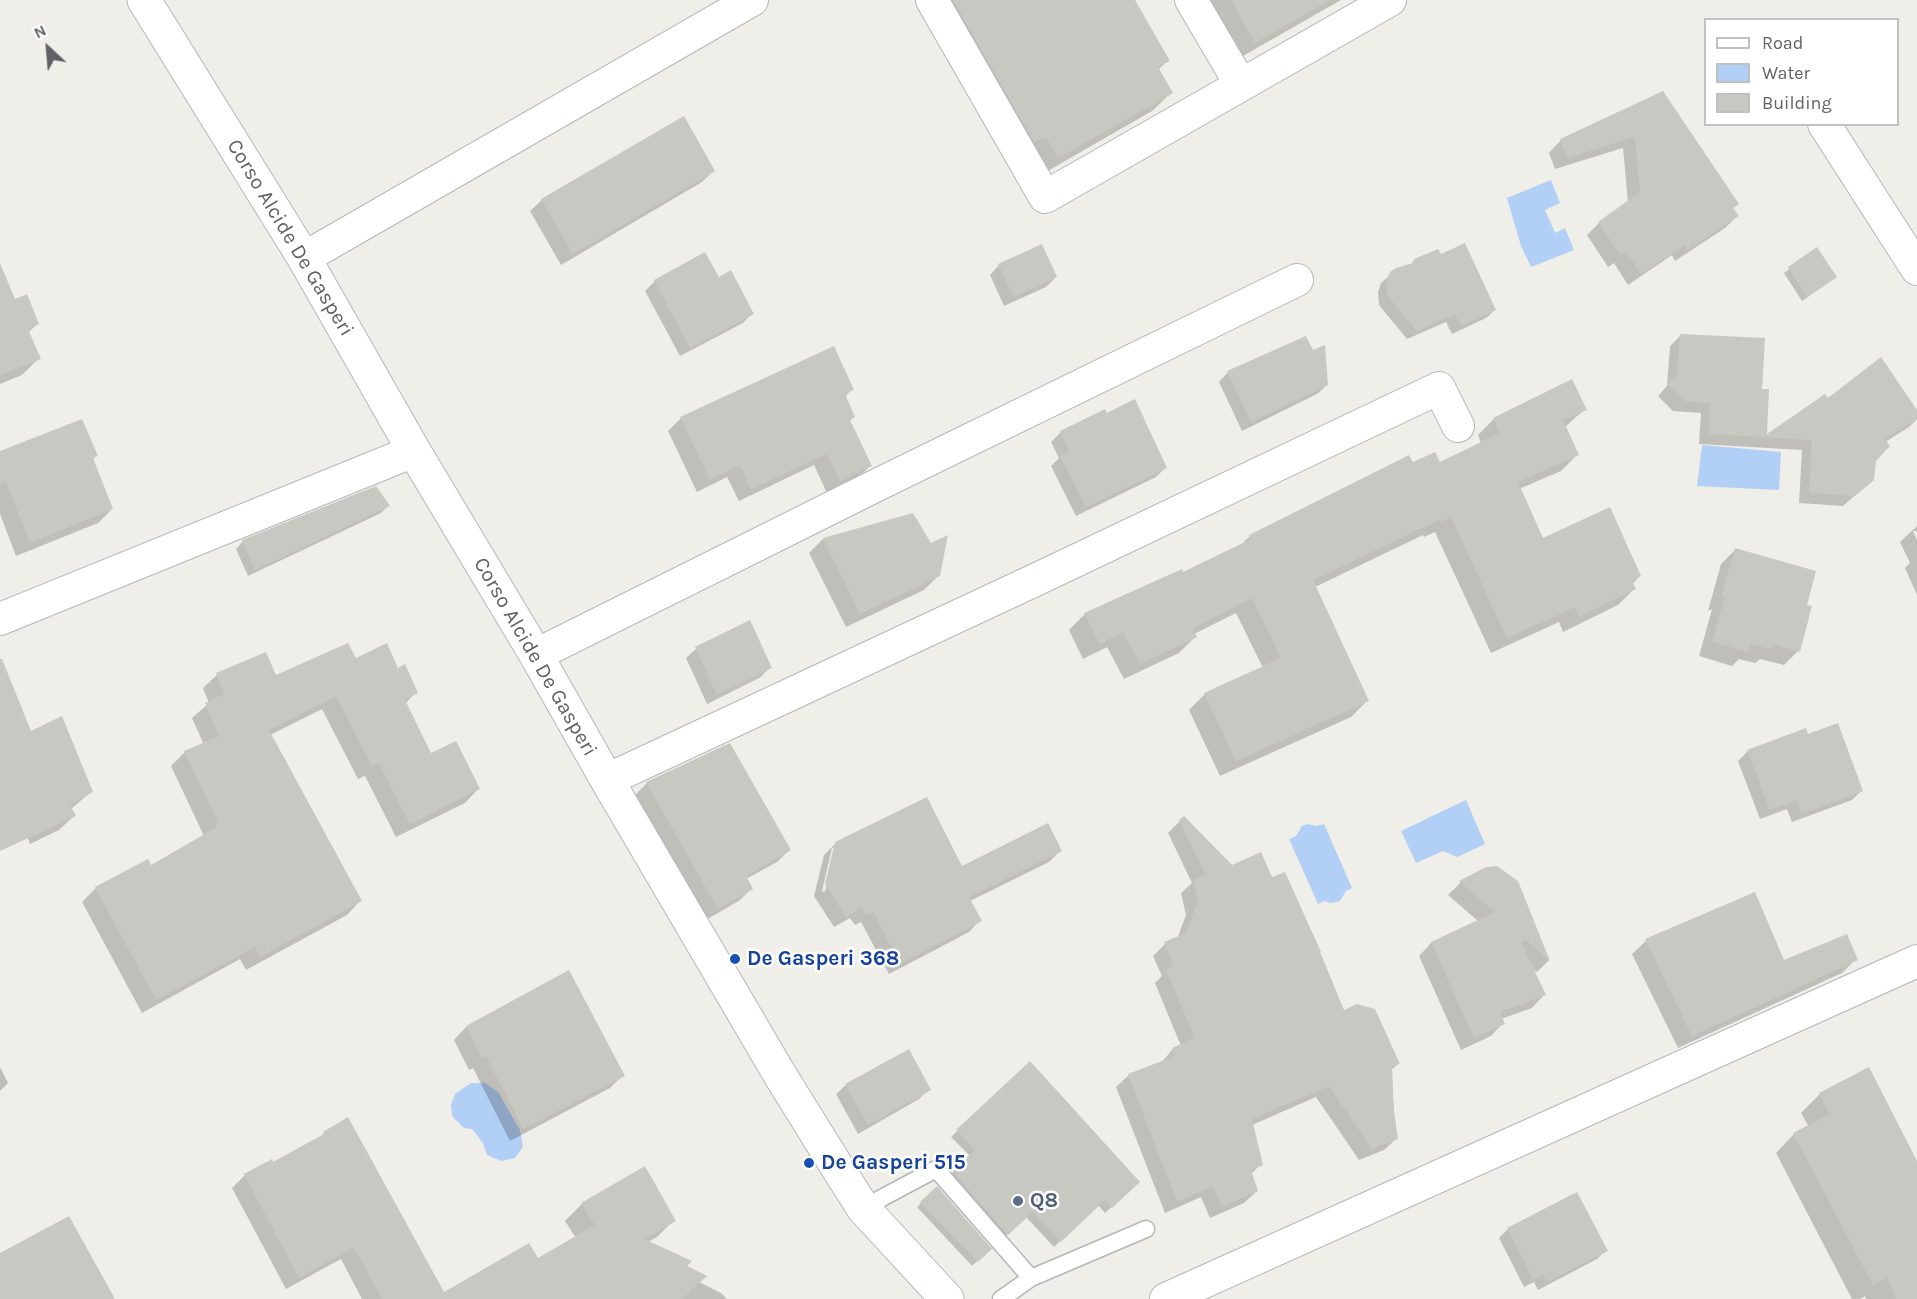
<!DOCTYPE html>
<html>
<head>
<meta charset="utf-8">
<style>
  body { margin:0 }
  #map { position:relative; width:1917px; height:1299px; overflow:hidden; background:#efeee8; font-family:Karla,sans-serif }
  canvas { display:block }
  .legend { position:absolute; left:1704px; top:18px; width:195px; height:108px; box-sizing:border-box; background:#fff; border:2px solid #bfc0c2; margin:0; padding:8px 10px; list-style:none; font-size:18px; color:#5f6166 }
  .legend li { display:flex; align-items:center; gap:12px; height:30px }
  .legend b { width:30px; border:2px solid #bfc0c2 }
  .north { position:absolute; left:18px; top:18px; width:60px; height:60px; -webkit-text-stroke:4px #fff; paint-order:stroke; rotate:334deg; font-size:16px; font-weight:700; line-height:24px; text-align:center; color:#5f6166 }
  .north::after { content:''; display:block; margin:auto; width:21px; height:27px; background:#5f6166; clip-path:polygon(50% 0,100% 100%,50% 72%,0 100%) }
</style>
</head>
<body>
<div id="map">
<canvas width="1917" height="1299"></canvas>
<ul class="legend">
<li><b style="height:8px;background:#fff"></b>Road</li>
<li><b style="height:16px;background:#b2cff5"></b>Water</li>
<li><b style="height:16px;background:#c8c8c2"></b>Building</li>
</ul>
<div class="north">N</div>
</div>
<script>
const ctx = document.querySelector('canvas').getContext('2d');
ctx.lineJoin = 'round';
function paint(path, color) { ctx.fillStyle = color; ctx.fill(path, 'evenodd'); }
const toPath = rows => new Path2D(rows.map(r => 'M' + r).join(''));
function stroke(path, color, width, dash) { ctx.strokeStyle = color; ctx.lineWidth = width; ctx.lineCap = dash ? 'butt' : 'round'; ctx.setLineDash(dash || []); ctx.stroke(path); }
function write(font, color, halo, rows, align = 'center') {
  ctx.font = font + ' Karla,sans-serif'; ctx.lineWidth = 5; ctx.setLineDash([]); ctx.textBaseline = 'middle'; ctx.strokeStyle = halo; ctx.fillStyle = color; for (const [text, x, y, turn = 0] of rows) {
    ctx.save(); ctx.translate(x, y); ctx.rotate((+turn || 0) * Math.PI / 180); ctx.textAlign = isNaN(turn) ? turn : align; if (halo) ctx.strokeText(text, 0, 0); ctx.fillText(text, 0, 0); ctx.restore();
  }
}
paint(toPath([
  [1551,180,1560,203,1545,210,1555,233,1565,228,1574,250,1531,267,1521,246,1507,198],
  [1702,445,1781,452,1779,490,1697,486],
  [1466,800,1485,844,1457,857,1443,851,1416,863,1401,831],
  [1307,824,1317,826,1324,824,1352,888,1346,891,1340,901,1331,903,1324,901,1318,904,1289,839,1296,836,1302,826],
  [471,1083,485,1083,498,1092,520,1130,523,1147,515,1158,501,1161,487,1155,483,1143,472,1129,464,1128,452,1116,451,1104,455,1094]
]), '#b2cff5');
paint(toPath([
  [925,0,1133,0,1168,60,1158,70,1171,93,1152,111,1039,176],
  [1186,0,1341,0,1236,60],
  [1662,93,1737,204,1732,209,1737,216,1725,228,1675,261,1672,255,1628,285,1614,263,1608,267,1587,235,1599,223,1628,202,1623,148,1555,169,1549,153,1561,140],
  [713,171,702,182,561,265,530,211,542,200],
  [1817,249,1831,281,1802,301,1784,273],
  [1414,261,1495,310,1486,318,1452,334,1446,322,1407,339,1379,305,1378,292,1381,283,1391,274,1409,266],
  [999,265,1056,277,1046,287,1004,306,990,275],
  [718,279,752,313,743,323,680,356,645,291,655,281],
  [0,304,37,324,28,333,39,358,22,375,0,384],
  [1681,335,1761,390,1766,437,1828,400,1917,413,1917,419,1909,427,1885,442,1874,460,1861,490,1843,506,1799,503,1802,450,1699,444,1701,413,1673,411,1658,396,1667,386,1670,346],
  [1313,352,1327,385,1317,394,1242,431,1219,382,1228,372],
  [1571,381,1585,409,1565,427,1577,455,1561,471,1519,489,1543,540,1640,576,1632,584,1634,589,1618,605,1563,632,1559,622,1491,653,1435,532,1424,537,1423,535,1315,587,1367,701,1351,717,1220,776,1189,710,1205,694,1263,668,1236,613,1194,634,1195,637,1179,653,1124,679,1107,647,1083,659,1069,630,1085,614,1182,574,1240,546,1250,536,1412,464,1440,464,1481,443,1478,435,1494,419],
  [852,389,845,397,854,417,849,421,871,465,858,478,827,493,814,465,739,501,727,477,697,492,668,431,681,418],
  [1105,411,1165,468,1156,477,1076,516,1051,466,1059,458,1051,442,1061,432],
  [0,453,96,456,92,460,112,509,98,523,16,556,0,514],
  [388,506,381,513,248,576,236,549,243,541],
  [912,515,939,575,924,590,846,627,809,553,823,539],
  [1917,526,1917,533,1916,531,1913,531,1917,540,1917,595,1905,568,1910,563,1900,542],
  [1735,550,1805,606,1798,651,1784,665,1760,659,1755,663,1739,659,1732,666,1699,656,1712,609,1708,611,1721,564],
  [696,649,770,667,761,677,707,704,686,658],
  [355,660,397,670,416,692,405,704,430,755,478,789,465,803,396,837,365,776,358,779,322,709,270,735,360,901,347,915,246,970,240,959,142,1013,82,902,96,888,147,861,151,867,204,836,171,766,185,752,204,745,192,718,209,703,203,688,217,675,275,677],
  [1807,736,1861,791,1852,800,1792,822,1787,809,1760,819,1738,761,1748,751],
  [0,755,92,791,71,809,74,816,59,830,30,844],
  [647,783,789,850,777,862,746,879,752,888,740,900,706,920,635,795],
  [1180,821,1232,867,1271,879,1343,1012,1398,1064,1390,1071,1397,1138,1384,1150,1359,1160,1316,1097,1252,1125,1261,1164,1251,1174,1257,1191,1244,1203,1210,1218,1201,1197,1165,1213,1116,1087,1129,1075,1161,1063,1173,1049,1181,1046,1155,983,1162,976,1153,956,1165,944,1177,939,1186,915,1181,893,1192,883,1168,833],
  [836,843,961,868,1060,851,1049,862,970,901,980,920,969,932,889,974,861,922,855,925,850,918,834,927,814,896,824,855],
  [832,848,835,848,825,892,822,891],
  [1487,868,1517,882,1549,960,1537,972,1531,968,1544,995,1532,1008,1501,1019,1503,1023,1491,1036,1461,1050,1419,956,1431,943,1478,921,1448,895,1460,883],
  [1646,941,1783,962,1856,959,1842,973,1678,1048,1632,954],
  [568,972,623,1075,610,1088,510,1141,473,1068,469,1070,454,1040,466,1027],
  [1030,1063,1138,1182,1105,1213,1098,1205,1054,1247,1026,1217,1001,1240,947,1178,970,1156,951,1137],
  [0,1067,8,1083,0,1091],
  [846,1085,929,1089,919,1099,858,1134,836,1094],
  [1820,1094,1917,1164,1917,1299,1866,1299,1865,1296,1860,1299,1852,1299,1776,1153,1794,1134,1809,1127,1801,1113],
  [348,1119,438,1299,362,1299,341,1259,286,1289,232,1188,245,1175,271,1161,273,1164,318,1139,324,1134],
  [644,1168,674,1220,657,1237,648,1242,699,1282,721,1293,727,1299,445,1299,537,1260,576,1238,565,1221,582,1204],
  [937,1188,990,1249,972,1266,917,1207],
  [1508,1229,1606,1250,1597,1259,1538,1290,1534,1282,1524,1287,1499,1238]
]), '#0003');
paint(toPath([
  [953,0,1135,0,1170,61,1158,67,1173,93,1058,158,1046,137,1034,142],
  [1231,0,1330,0,1255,43],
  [1663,91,1739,204,1733,208,1739,216,1687,250,1685,245,1641,274,1627,252,1621,256,1598,222,1640,192,1635,137,1567,158,1560,139],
  [684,116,715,171,573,254,541,199],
  [1465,243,1496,310,1461,326,1455,314,1417,331,1388,296,1386,282,1390,272,1396,268,1413,263,1414,259,1438,249,1441,254],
  [1042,244,1057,277,1014,297,998,264],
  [1817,247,1837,277,1807,297,1788,267],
  [705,252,719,277,731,270,754,314,690,348,654,280],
  [0,263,15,299,27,294,39,324,28,329,41,359,0,375],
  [1680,334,1765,338,1762,389,1769,389,1767,434,1825,394,1828,398,1881,357,1917,410,1917,419,1885,439,1890,446,1876,461,1874,480,1855,496,1809,493,1812,440,1709,434,1710,403,1684,401,1667,384,1677,374],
  [1306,336,1313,350,1325,345,1328,385,1251,422,1227,371],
  [834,346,854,390,845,394,855,417,850,420,872,466,840,481,827,454,751,489,740,465,710,480,680,417],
  [1572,379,1587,410,1563,420,1579,455,1518,482,1543,538,1610,507,1641,576,1632,581,1636,589,1579,617,1575,607,1507,638,1451,517,1440,522,1439,520,1313,580,1369,701,1236,761,1204,693,1281,658,1252,598,1193,628,1197,637,1140,664,1123,632,1100,644,1084,613,1182,569,1183,572,1251,539,1249,535,1409,455,1413,462,1435,452,1440,462,1500,433,1493,418],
  [1135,399,1167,468,1086,507,1060,456,1069,451,1060,431,1105,409,1107,413],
  [82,419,98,456,93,458,113,509,30,543,6,482,0,485,0,451],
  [376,486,390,506,255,570,242,540],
  [913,513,931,543,948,535,940,576,860,614,823,538],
  [1735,548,1816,571,1807,605,1812,606,1800,652,1773,644,1771,649,1750,644,1748,652,1712,642,1725,596,1721,598],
  [750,620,772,668,717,695,695,647],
  [348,643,356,658,387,643,398,668,405,664,418,693,405,700,431,753,456,741,480,789,410,824,379,763,372,766,336,696,269,730,362,901,260,957,255,947,156,1000,95,887,148,859,151,865,217,827,215,823,218,822,184,751,219,736,205,703,224,694,216,673,266,652,276,675],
  [0,659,2,659,31,731,62,716,93,792,70,805,76,816,0,851],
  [1838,723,1863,791,1801,814,1797,800,1770,810,1747,750,1806,728,1808,734],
  [730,743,791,850,746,876,753,889,718,909,646,782],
  [927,797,962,866,1048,823,1062,851,969,897,982,921,900,964,873,912,866,915,862,908,846,917,825,884,835,842],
  [1184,816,1232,865,1261,852,1272,877,1285,872,1321,952,1320,952,1344,1010,1357,1004,1375,1009,1400,1064,1392,1066,1394,1114,1398,1139,1372,1149,1329,1086,1252,1119,1263,1165,1251,1170,1258,1191,1222,1207,1213,1186,1177,1202,1128,1074,1175,1056,1172,1048,1195,1038,1166,970,1174,966,1164,942,1186,933,1198,901,1193,880,1206,875,1179,820],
  [1497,866,1518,881,1550,961,1526,940,1521,942,1546,995,1500,1012,1505,1024,1474,1038,1431,942,1495,912,1459,881,1486,867],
  [1755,892,1784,960,1847,934,1858,960,1692,1036,1645,939],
  [569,970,625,1076,523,1129,486,1056,482,1058,466,1026],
  [909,1049,931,1090,868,1125,845,1084],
  [1030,1061,1140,1182,1112,1208,1105,1200,1061,1242,1033,1212,1008,1235,952,1171,975,1150,956,1130],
  [1869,1067,1917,1161,1917,1299,1896,1299,1887,1277,1873,1285,1793,1133,1830,1114,1819,1093],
  [348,1117,444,1292,529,1243,538,1258,595,1225,581,1203,645,1166,676,1221,644,1239,692,1261,687,1266,707,1276,682,1299,382,1299,354,1247,299,1278,244,1174,272,1159,273,1162,324,1134,323,1132],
  [937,1186,992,1249,978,1262,920,1202],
  [1577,1192,1608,1251,1547,1282,1543,1274,1533,1279,1507,1228],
  [69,1216,115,1299,0,1299,0,1253]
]), '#c8c8c2');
const lane = toPath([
  [863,1208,936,1169,1031,1278],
  [1001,1299,1031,1278,1146,1229]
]);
const street = toPath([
  [932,0,1045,197,1390,0],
  [1191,0,1241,85],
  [1824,124,1917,269],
  [304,258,752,0],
  [0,619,414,451],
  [536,655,879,484,1297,280],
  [607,780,1033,581,1439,388,1458,426],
  [1166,1299,1917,961]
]);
const secondary = toPath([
  [144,0,304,258,414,451,536,655,607,780,780,1075,839,1170,863,1208,947,1299]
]);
stroke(lane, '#b4b6ba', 19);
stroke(street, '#b4b6ba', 34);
stroke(secondary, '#b6b8bd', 35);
stroke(lane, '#fff', 16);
stroke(street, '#fff', 32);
stroke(secondary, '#fff', 33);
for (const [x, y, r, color] of [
  [735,959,6,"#1a4fb4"],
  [809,1163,6,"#1a4fb4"],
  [1018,1201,6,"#5c6f8a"]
]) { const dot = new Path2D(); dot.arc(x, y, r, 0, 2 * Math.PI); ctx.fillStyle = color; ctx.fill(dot); stroke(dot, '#fff', 2); }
write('21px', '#5f6166', '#fff', [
  ["Corso Alcide De Gasperi",290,238,59],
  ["Corso Alcide De Gasperi",535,657,60]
]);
write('bold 21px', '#164399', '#fff', [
  ["De Gasperi 368",747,959],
  ["De Gasperi 515",821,1163]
], 'left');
write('bold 21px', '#4e5e75', '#fff', [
  ["Q8",1030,1201]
], 'left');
</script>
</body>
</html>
